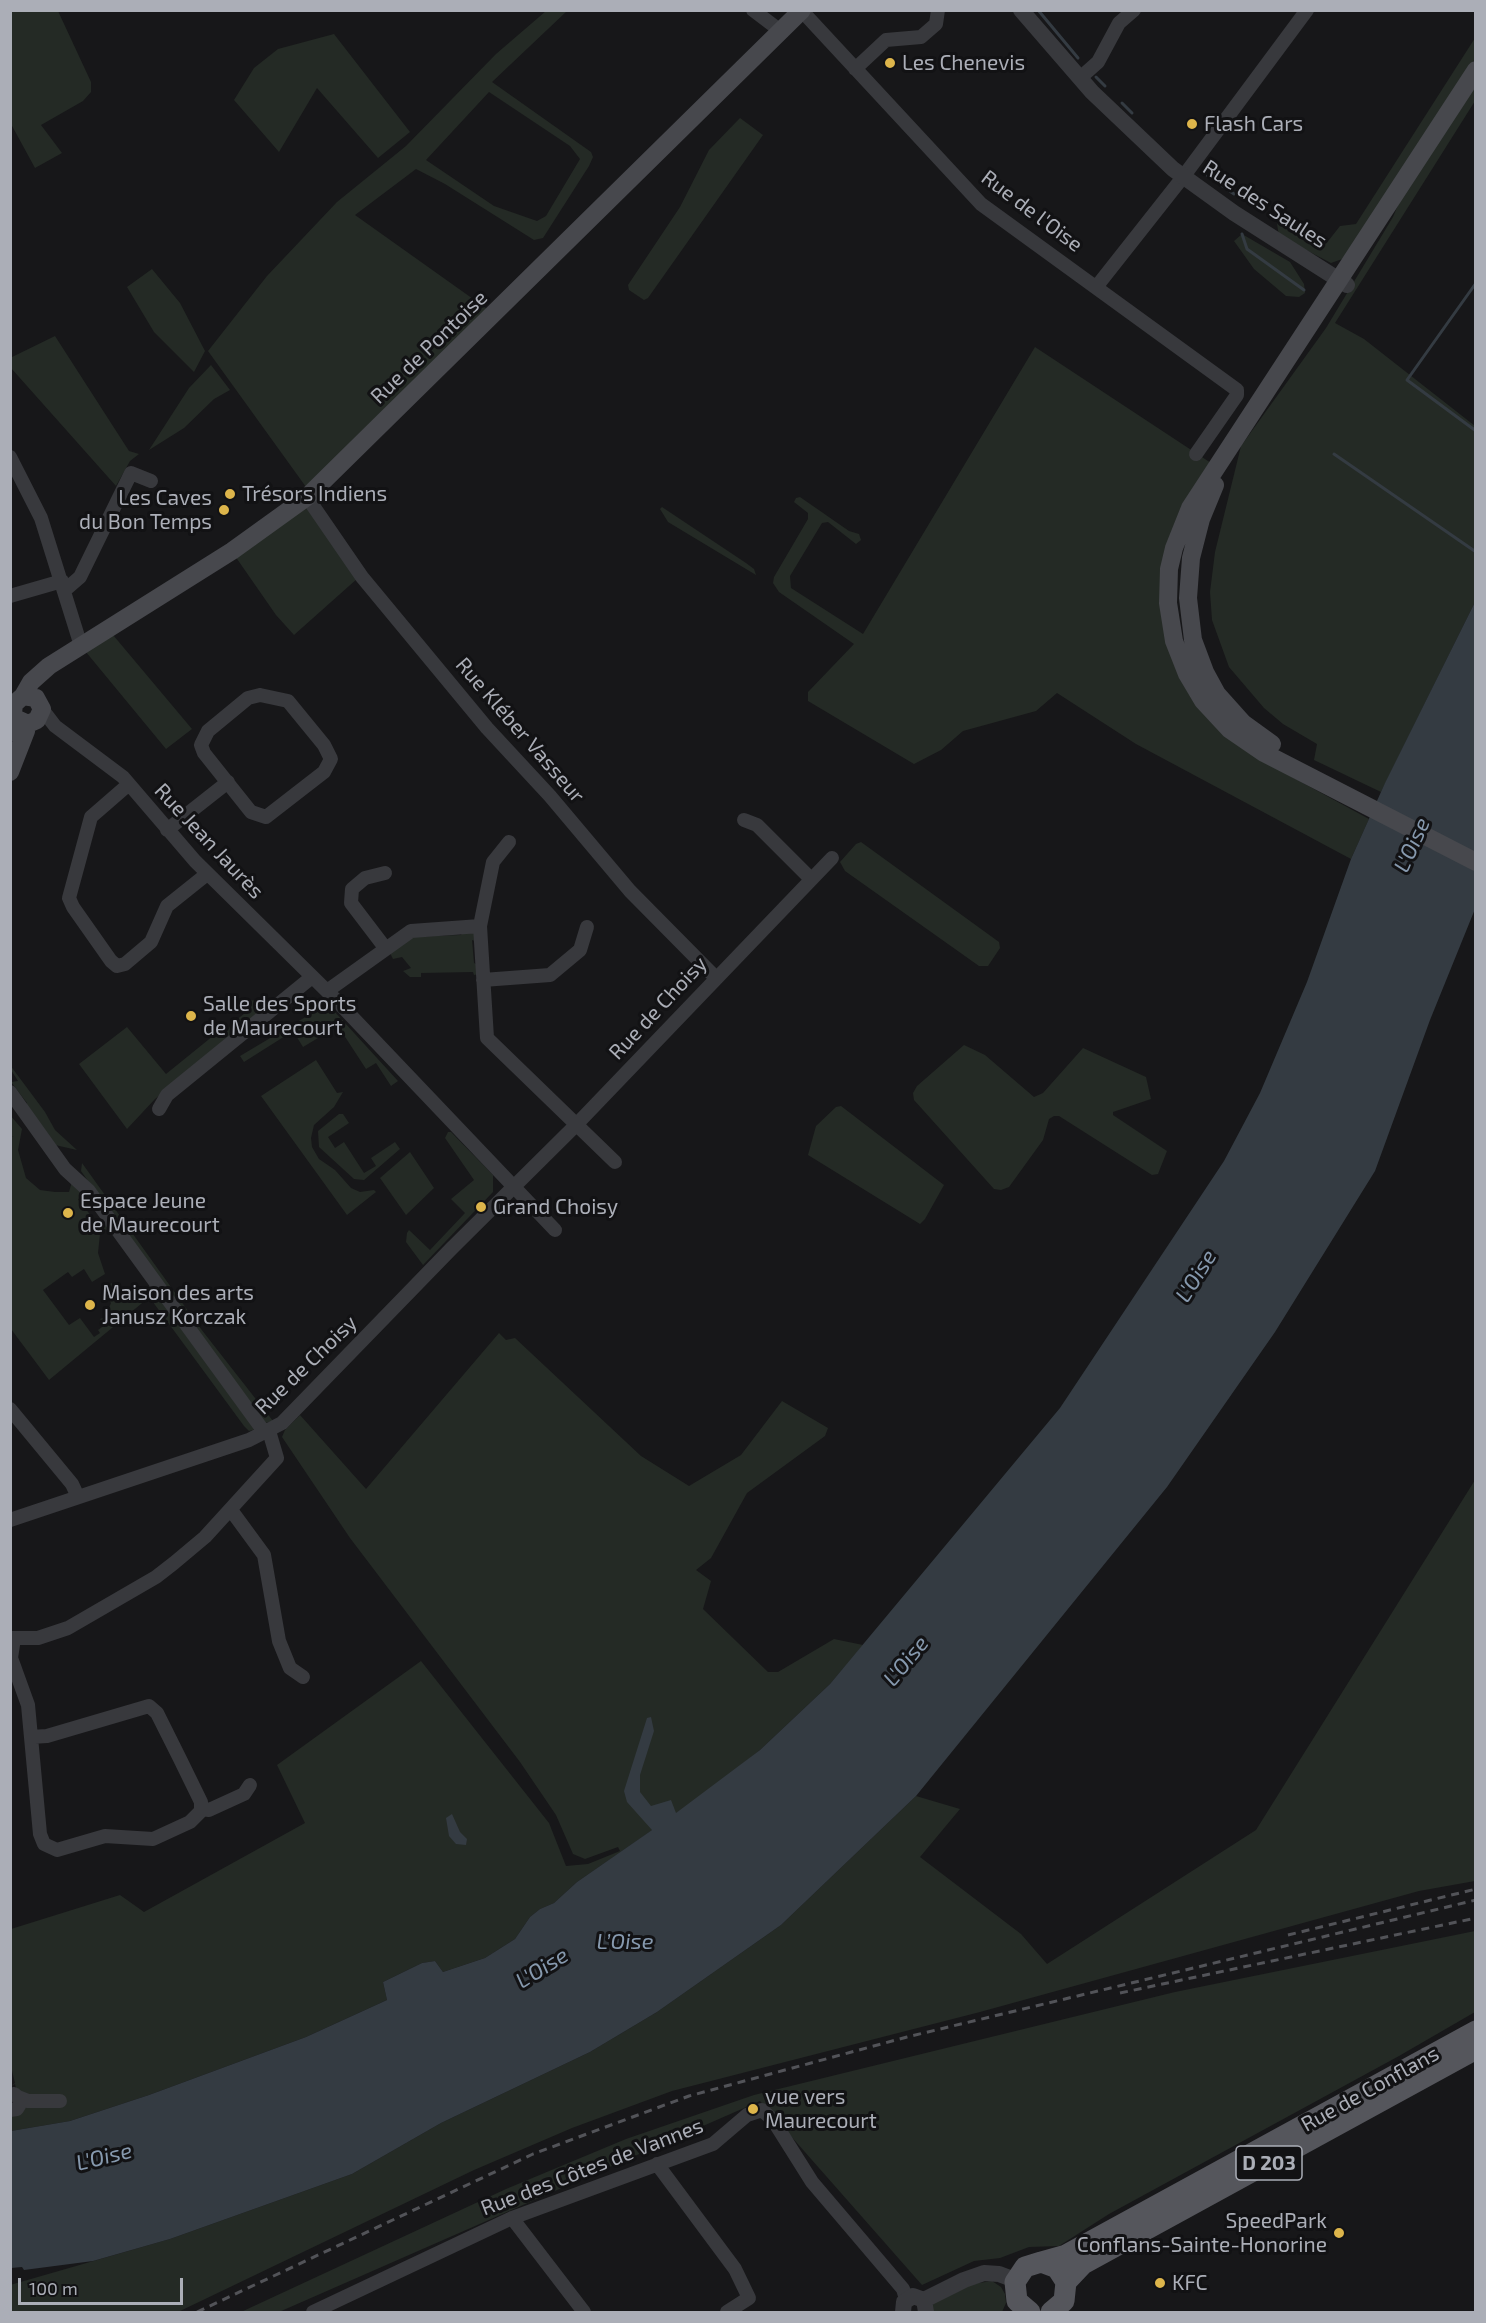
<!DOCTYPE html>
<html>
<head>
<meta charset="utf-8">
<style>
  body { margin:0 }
  #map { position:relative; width:1486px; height:2323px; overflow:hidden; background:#171719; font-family:"Exo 2",sans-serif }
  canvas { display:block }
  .frame { position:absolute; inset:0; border:12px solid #abaeb7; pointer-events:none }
  .scale { position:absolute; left:18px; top:2278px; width:165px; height:27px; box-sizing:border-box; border:3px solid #abaeb7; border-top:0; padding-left:8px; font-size:18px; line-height:21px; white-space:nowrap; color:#abaeb7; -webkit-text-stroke:4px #121214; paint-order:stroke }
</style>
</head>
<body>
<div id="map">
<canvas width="1486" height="2323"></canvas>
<div class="frame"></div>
<div class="scale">100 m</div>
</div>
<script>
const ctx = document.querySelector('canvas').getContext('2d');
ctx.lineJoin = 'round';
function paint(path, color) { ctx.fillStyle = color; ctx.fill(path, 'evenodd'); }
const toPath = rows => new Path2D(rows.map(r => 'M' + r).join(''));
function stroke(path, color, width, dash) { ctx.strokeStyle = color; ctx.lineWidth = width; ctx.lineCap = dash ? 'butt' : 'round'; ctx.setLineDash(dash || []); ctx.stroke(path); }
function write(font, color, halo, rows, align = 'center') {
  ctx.font = font + ' "Exo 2",sans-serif'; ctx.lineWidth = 6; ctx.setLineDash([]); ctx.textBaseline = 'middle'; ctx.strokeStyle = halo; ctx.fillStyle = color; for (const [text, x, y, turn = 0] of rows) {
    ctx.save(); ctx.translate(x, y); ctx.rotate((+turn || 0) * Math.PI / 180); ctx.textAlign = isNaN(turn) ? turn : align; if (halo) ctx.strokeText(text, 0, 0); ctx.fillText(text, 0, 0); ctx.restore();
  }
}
paint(toPath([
  [10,11,58,11,91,82,91,92,83,101,41,125,62,153,35,168,11,124],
  [546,11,567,11,492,82,591,152,593,157,589,166,543,238,534,240,445,184,416,169,355,215,490,311,306,487,208,351,267,276,337,202,406,146,496,54],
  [489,92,570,146,580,159,546,216,537,221,494,206,426,160],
  [334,34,410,132,378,158,317,88,279,152,234,100,254,68,278,49],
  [1475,38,1475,59,1348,257,1331,263,1279,236,1277,224,1285,211,1329,240,1340,226,1356,224],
  [1475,82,1475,101,1335,323,1364,339,1475,426,1475,602,1381,792,1314,760,1317,744,1283,724,1264,708,1229,667,1212,620,1210,592,1215,552,1241,446,1326,328,1393,217,1401,198],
  [740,118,763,135,648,298,644,300,629,290,628,285,680,207,709,150],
  [1242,234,1290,262,1304,284,1305,293,1299,297,1286,296,1254,269,1234,241],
  [152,269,180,303,205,351,194,372,154,332,127,287],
  [55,336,129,451,139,454,130,461,116,486,11,368,10,358],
  [1035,347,1211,463,1191,494,1164,622,1292,777,1369,819,1351,859,1136,744,1057,693,1036,711,963,731,941,750,914,764,808,701,808,692,854,644,779,592,773,583,774,577,808,519,808,513,794,502,796,498,800,497,849,531,859,534,861,540,856,544,828,522,822,523,790,576,791,588,863,634],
  [211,365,230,390,214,399,184,428,149,450,189,388],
  [307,507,358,578,294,635,276,615,235,556],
  [662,507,746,563,754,569,756,575,668,522,660,509],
  [108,629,192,729,166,749,81,646],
  [861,842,999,942,1000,948,988,966,979,966,845,871,840,862,856,844],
  [474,926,481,943,472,940,474,963,482,967,479,974,474,975,473,972,421,973,421,977,410,977,403,971,411,968,402,957,393,959,389,951,408,937,461,935,466,927],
  [241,999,275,1003,155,1099,127,1129,79,1064,127,1027,166,1074,224,1027,228,1031,231,1024,249,1010],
  [324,1006,334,1011,398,1081,391,1086,376,1063,366,1069,338,1026,303,1047,293,1031,244,1062,240,1056],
  [964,1045,985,1055,1034,1097,1043,1093,1083,1048,1146,1077,1151,1099,1113,1112,1113,1115,1167,1151,1158,1174,1152,1175,1059,1116,1054,1116,1049,1119,1043,1140,1009,1187,1001,1190,994,1189,914,1100,913,1093,917,1086],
  [316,1060,337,1093,343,1092,334,1107,314,1125,311,1138,312,1147,319,1159,335,1170,351,1188,360,1192,374,1190,376,1192,347,1215,261,1096],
  [10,1065,45,1112,55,1130,77,1150,55,1145,26,1108,27,1103,11,1082,18,1081,11,1070],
  [841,1106,944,1185,925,1219,920,1224,808,1155,816,1126,836,1107],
  [339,1114,343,1114,349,1123,328,1137,335,1148,344,1142,364,1173,376,1166,371,1158,395,1142,400,1149,364,1180,354,1179,319,1147,318,1131],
  [10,1115,22,1129,18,1150,26,1178,40,1190,55,1192,69,1192,73,1178,91,1198,78,1199,95,1221,107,1222,112,1232,104,1229,100,1234,98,1253,105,1274,92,1282,84,1269,72,1277,68,1272,43,1290,69,1325,80,1318,94,1337,100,1333,98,1330,105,1325,100,1319,111,1315,108,1310,111,1303,104,1293,111,1283,129,1294,144,1294,147,1299,49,1380,11,1329,10,1138,14,1136,11,1137],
  [448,1132,451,1132,493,1175,493,1192,423,1265,406,1242,407,1233,409,1230,430,1250,465,1213,451,1199,474,1180,445,1138],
  [410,1152,434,1188,406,1215,380,1178],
  [82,1163,201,1329,273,1421,265,1423,154,1274,81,1171],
  [148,1281,255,1428,253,1430,249,1431,244,1426,147,1294,150,1290],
  [499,1333,506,1340,515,1338,641,1456,689,1486,741,1455,782,1401,828,1428,825,1436,747,1493,711,1558,696,1570,711,1581,703,1609,768,1672,778,1672,834,1639,863,1645,830,1684,760,1750,709,1791,577,1882,554,1903,540,1909,530,1917,515,1939,485,1958,443,1972,435,1961,422,1963,383,1982,387,2000,306,2037,149,2095,70,2121,11,2131,10,2113,21,2110,15,2084,11,2086,15,2083,10,2063,11,1929,120,1895,144,1912,305,1823,277,1765,421,1661,549,1823,566,1866,588,1864,620,1851,618,1847,585,1859,573,1854,556,1815,520,1762,350,1538,282,1437,285,1430,300,1415,366,1489],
  [1475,1480,1475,1881,1419,1891,980,2012,672,2091,572,2128,474,2170,178,2312,11,2312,10,2285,170,2239,352,2174,441,2123,590,2052,657,2012,781,1925,916,1796,960,1809,920,1857,1021,1934,1047,1964,1256,1830],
  [1475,1931,1475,2012,1399,2056,1109,2214,1059,2246,1029,2247,1000,2258,974,2261,922,2285,760,2101,279,2312,241,2312,506,2189,626,2139,754,2095,1175,1992],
  [992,2281,1001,2287,1005,2294,1006,2303,1002,2312,931,2312,933,2303,972,2284]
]), '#242a25');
paint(toPath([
  [1475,602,1475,909,1430,1020,1375,1171,1275,1332,1167,1487,916,1796,781,1925,657,2012,590,2052,441,2123,352,2174,170,2239,93,2261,24,2270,22,2267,11,2268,11,2131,70,2121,149,2095,306,2037,387,2000,383,1982,422,1963,435,1961,443,1972,485,1958,515,1939,530,1917,540,1909,554,1903,577,1882,652,1830,627,1802,624,1791,647,1718,651,1717,654,1731,640,1775,640,1792,651,1806,671,1800,676,1813,760,1750,830,1684,1060,1408,1224,1161,1260,1093,1307,982,1351,859,1385,783],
  [452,1814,460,1832,467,1839,466,1845,456,1844,449,1836,446,1818]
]), '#343b42');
stroke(toPath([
  [1038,10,1078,58],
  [1096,77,1105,86],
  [1122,103,1132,113],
  [1204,173,1234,194],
  [1242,234,1247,249,1304,290],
  [1476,283,1407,380,1476,431],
  [1334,454,1476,552]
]), '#343b42', 3);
stroke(toPath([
  [753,10,782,32],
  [802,11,981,204,1237,390,1237,395,1196,454],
  [855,69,886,40,921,37,936,24,938,10],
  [1080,78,1098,62,1119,23,1134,10],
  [1097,286,1183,177,1307,10],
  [10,457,41,518,81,646],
  [307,497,362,577,487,728,550,796,630,891,716,978],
  [65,590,80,577,131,473,151,481],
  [10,596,62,581],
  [260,695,288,701,324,745,331,759,324,772,266,817,251,812,204,753,201,745,208,731,248,698,260,695],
  [42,709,55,726,123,777,195,861,337,1001,555,1230],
  [129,784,91,817,69,898,73,907,111,961,117,966,125,964,151,942,167,906,207,874],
  [744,820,757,825,811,879],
  [167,830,228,782],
  [509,842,493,862,480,926,487,1038,615,1162],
  [385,873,365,878,352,889,351,903,386,949],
  [483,980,550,975,580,950,587,927],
  [327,991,411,931,480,926],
  [10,1092,65,1169,89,1191,265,1433],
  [159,1109,167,1095,312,977],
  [10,1409,72,1484,78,1497],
  [231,1510,264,1555,279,1641,290,1668,303,1677],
  [10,1520,249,1440,282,1423,451,1249,575,1126,832,858],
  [10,1638,38,1638,68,1628,156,1577,174,1563,205,1537,277,1458,269,1431],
  [14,1638,11,1658,28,1705,40,1834,44,1844,57,1850,105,1836,153,1839,190,1822,201,1811,201,1802,180,1759,157,1713,149,1706,47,1736,31,1737],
  [202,1809,209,1810,244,1794,250,1785],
  [18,2097,28,2101,60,2101],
  [10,2110,17,2109,20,2104,20,2099,14,2094],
  [657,2164,735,2269,749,2298,727,2312],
  [512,2218,584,2312],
  [313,2312,512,2218,713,2144,747,2115,762,2110,773,2120,812,2182,903,2289,906,2299]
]), '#38393d', 14);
stroke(toPath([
  [1021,10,1092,92,1173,169,1234,213,1347,285],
  [924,2300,964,2280,984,2273,999,2274,1015,2280],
  [903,2312,904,2302,913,2296,924,2300,926,2312]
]), '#38393d', 16);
stroke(toPath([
  [1476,70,1190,508,1174,548,1169,569,1168,603,1174,641,1187,674,1203,701,1229,729,1264,753,1476,862],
  [1215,485,1201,519,1191,558,1188,598,1193,640,1205,672,1217,694,1243,723,1272,744],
  [23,696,31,682,49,666,232,551,307,497,802,10],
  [17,719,28,724,37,720,42,709,36,698,23,696,14,704,13,713,20,729,21,740],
  [10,772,26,731]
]), '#47484d', 18);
stroke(toPath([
  [1041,2262,1066,2255,1476,2031],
  [1066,2282,1083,2264,1476,2049],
  [1030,2312,1017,2301,1015,2282,1025,2267,1041,2262,1057,2268,1066,2282,1064,2301,1051,2312]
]), '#55565c', 21);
stroke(toPath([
  [1288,1935,1476,1889],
  [1120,1993,1476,1918],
  [197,2312,533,2154,689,2096,907,2037,1476,1900]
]), '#525358', 3, [8, 6]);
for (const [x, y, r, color] of [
  [890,63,6,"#ddb54b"],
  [1192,124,6,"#ddb54b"],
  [230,494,6,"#ddb54b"],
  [224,510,6,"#ddb54b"],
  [191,1016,6,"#ddb54b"],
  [481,1207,6,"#ddb54b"],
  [68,1213,6,"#ddb54b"],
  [90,1305,6,"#ddb54b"],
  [753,2109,6,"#ddb54b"],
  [1339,2233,6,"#ddb54b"],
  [1160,2283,6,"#ddb54b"]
]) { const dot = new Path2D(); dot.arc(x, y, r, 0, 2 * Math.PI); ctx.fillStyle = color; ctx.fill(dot); stroke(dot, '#121214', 2); }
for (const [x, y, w] of [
  [1269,2163,66]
]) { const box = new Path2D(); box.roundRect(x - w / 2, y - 17, w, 34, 4.5); ctx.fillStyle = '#121214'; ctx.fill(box); stroke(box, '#abaeb7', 1.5); }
write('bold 20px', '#abaeb7', null, [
  ["D 203",1269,2163]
]);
write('21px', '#abaeb7', '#121214', [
  ["Les Chenevis",902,63],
  ["Flash Cars",1204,124],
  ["Trésors Indiens",242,494],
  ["Les Caves",212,498,"right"],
  ["du Bon Temps",212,522,"right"],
  ["Salle des Sports",203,1004],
  ["de Maurecourt",203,1028],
  ["Espace Jeune",80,1201],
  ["de Maurecourt",80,1225],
  ["Grand Choisy",493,1207],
  ["Maison des arts",102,1293],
  ["Janusz Korczak",102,1317],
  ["vue vers",765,2097],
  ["Maurecourt",765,2121],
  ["SpeedPark",1327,2221,"right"],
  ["Conflans-Sainte-Honorine",1327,2245,"right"],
  ["KFC",1172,2283]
], 'left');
write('21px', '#abaeb7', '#121214', [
  ["Rue des Saules",1265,204,33],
  ["Rue de l'Oise",1032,211,37],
  ["Rue de Pontoise",429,347,-44],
  ["Rue Kléber Vasseur",520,730,49],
  ["Rue Jean Jaurès",209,841,47],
  ["Rue de Choisy",658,1008,-47],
  ["Rue de Choisy",306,1365,-44],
  ["Rue de Conflans",1370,2089,-29],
  ["Rue des Côtes de Vannes",592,2167,-21]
]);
write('italic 22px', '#8699ae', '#121214', [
  ["L'Oise",1412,845,-66],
  ["L'Oise",1196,1276,-58],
  ["L'Oise",906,1661,-51],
  ["L’Oise",625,1942],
  ["L'Oise",542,1968,-32],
  ["L'Oise",104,2157,-14]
]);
</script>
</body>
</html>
